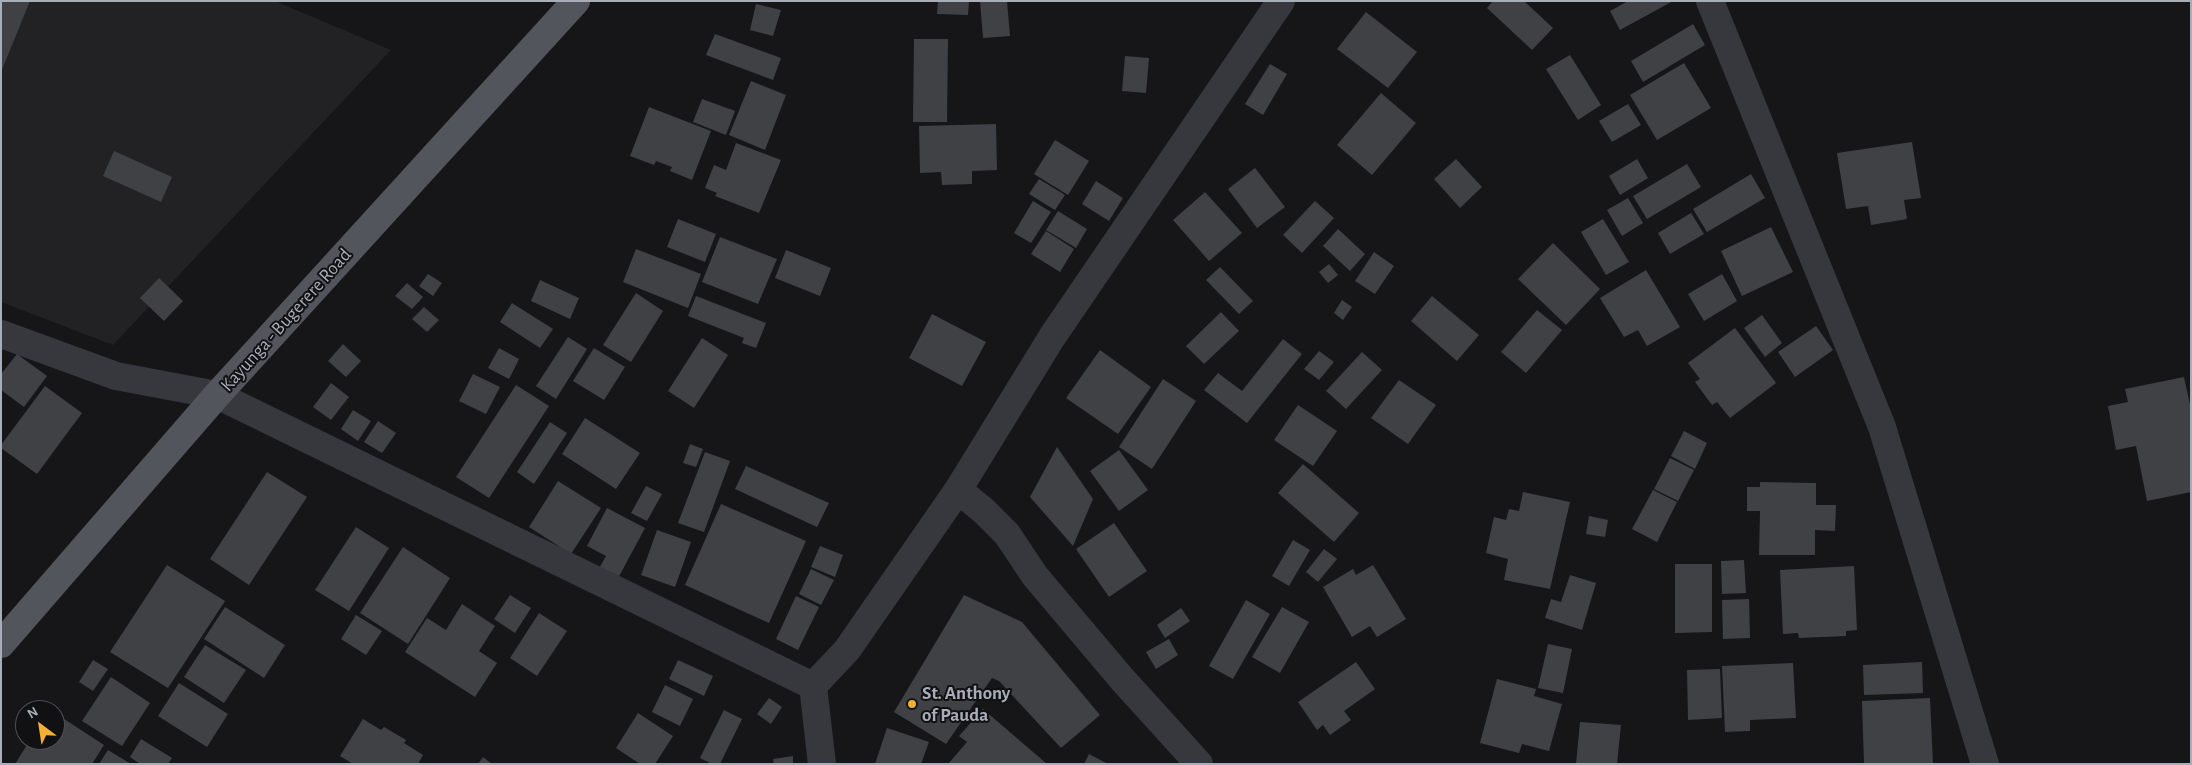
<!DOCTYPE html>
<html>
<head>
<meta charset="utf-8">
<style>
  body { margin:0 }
  #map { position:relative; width:2192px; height:765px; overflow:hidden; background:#161618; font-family:"Alegreya Sans",sans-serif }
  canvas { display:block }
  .frame { position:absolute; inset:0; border:2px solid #a8adb8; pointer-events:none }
  .north { position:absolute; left:15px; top:700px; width:50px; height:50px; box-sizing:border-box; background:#111113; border:1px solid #4d4f55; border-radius:50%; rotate:329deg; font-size:14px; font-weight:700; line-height:20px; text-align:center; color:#a8adb8 }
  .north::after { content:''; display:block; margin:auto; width:18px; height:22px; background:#f2b134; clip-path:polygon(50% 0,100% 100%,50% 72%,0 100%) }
</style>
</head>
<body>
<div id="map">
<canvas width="2192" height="765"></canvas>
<div class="frame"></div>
<div class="north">N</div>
</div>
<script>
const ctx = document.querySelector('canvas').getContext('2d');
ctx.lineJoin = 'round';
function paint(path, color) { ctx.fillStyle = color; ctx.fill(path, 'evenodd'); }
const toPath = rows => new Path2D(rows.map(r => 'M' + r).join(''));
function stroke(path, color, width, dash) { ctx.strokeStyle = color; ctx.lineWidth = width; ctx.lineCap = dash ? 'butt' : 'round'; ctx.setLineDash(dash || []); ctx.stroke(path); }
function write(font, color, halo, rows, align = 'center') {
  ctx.font = font + ' "Alegreya Sans",sans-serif'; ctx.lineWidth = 4; ctx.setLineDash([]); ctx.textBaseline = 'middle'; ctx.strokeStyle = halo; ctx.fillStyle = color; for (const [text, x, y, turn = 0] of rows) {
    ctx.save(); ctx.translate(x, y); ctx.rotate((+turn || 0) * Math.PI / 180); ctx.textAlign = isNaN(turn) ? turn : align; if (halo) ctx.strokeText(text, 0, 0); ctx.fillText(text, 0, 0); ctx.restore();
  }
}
paint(toPath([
  [1,1,275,1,391,50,113,345,1,302]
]), '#222225');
paint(toPath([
  [1,1,30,1,1,72],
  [938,1,969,1,968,15,937,14],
  [980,1,1007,1,1010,36,983,38],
  [1493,1,1524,1,1553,28,1532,50,1487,8],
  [1628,1,1673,1,1620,30,1610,11],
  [756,4,781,10,773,36,750,30],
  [1366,12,1417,52,1388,88,1337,49],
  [1693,24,1705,45,1643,82,1631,61],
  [715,34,781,58,773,80,706,55],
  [914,39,948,39,947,122,913,122],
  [1570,55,1601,105,1578,120,1546,69],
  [1125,56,1149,58,1146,93,1122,91],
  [1684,63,1711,108,1657,140,1630,95],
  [1270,64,1287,74,1263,115,1245,104],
  [751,81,786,95,765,150,729,135],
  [1381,93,1416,123,1372,175,1337,145],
  [702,99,735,111,726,135,693,122],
  [1628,104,1641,125,1612,142,1599,121],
  [649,107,711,131,692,180,670,171,672,167,656,161,654,165,630,156],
  [996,124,997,170,972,171,972,184,942,185,941,172,920,173,919,126],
  [1055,140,1089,161,1068,195,1034,174],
  [1912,142,1921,198,1904,200,1907,219,1871,225,1868,206,1846,209,1837,153],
  [736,143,781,160,759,213,715,196,717,193,705,188,714,165,726,170],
  [114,151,172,177,161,202,103,176],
  [1456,159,1482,187,1460,208,1434,179],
  [1637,159,1648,178,1620,195,1609,176],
  [1687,164,1701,187,1647,219,1633,196],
  [1255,168,1285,207,1257,228,1228,189],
  [1751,174,1765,198,1707,232,1693,209],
  [1039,179,1065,195,1055,210,1029,194],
  [1096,181,1123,198,1109,221,1082,204],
  [1205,192,1242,233,1209,261,1173,220],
  [1628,198,1643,223,1622,236,1607,210],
  [1033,201,1051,212,1031,243,1014,233],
  [1315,201,1334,218,1302,253,1283,235],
  [1058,211,1087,229,1076,248,1046,230],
  [1691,213,1704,234,1670,254,1658,233],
  [678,219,716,234,705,262,667,247],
  [1603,219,1629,262,1606,275,1581,232],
  [1771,227,1793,272,1742,296,1721,251],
  [1338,229,1365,254,1350,271,1323,246],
  [1046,231,1074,249,1060,272,1031,254],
  [720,237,777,259,758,304,702,282],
  [1553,243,1600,289,1566,325,1518,279],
  [636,249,701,274,688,308,623,282],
  [786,250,831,268,820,296,775,278],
  [1374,252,1394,266,1375,294,1355,281],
  [1329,264,1338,275,1328,283,1319,272],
  [1220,267,1253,301,1239,314,1206,280],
  [1646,270,1680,327,1647,346,1638,330,1624,337,1600,298],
  [428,274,442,283,433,296,419,286],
  [1722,274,1737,301,1704,321,1688,294],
  [159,278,183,301,164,321,140,298],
  [540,280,579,298,570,319,531,301],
  [407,283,423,297,412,309,395,296],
  [636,293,663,311,631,362,603,345],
  [696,296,766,323,756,348,742,343,744,338,688,316],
  [1432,296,1479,335,1457,361,1411,321],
  [1342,300,1352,307,1343,320,1334,313],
  [512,303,553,329,540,348,500,322],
  [424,307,439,320,427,332,412,319],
  [1537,310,1562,330,1526,373,1501,352],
  [1221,312,1239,331,1204,364,1186,346],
  [932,314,986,342,962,386,909,358],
  [1762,315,1782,343,1765,357,1744,328],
  [1816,326,1833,350,1795,377,1778,352],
  [1735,328,1776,383,1730,418,1717,402,1712,405,1695,382,1700,379,1688,363],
  [568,337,587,349,556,399,536,386],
  [702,338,728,355,694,408,668,391],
  [1283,339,1302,354,1247,423,1204,390,1218,373,1242,391],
  [343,344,361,361,346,377,328,361],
  [499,348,519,359,509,379,488,368],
  [594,348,625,367,604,400,573,381],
  [1100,350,1151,387,1118,434,1066,398],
  [1319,351,1334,362,1319,380,1304,369],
  [1362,352,1382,370,1346,409,1326,391],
  [17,354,47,376,24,407,1,390,1,374],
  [473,374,500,387,486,414,459,401],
  [2184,377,2191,409,2191,492,2147,501,2136,446,2116,450,2108,406,2128,402,2125,389],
  [1163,379,1196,401,1152,469,1119,447],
  [1399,380,1436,405,1408,444,1371,418],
  [331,383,349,397,331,420,313,407],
  [516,385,549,406,489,498,456,477],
  [45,386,82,413,37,474,1,448,1,445],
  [1298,405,1337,431,1313,466,1274,440],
  [353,410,371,421,358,441,341,429],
  [585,418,640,453,616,489,562,454],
  [378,421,396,433,382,453,364,442],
  [550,422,567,433,534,484,517,472],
  [1684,431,1707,443,1695,469,1671,456],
  [690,444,703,449,696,467,683,463],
  [1057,447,1093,499,1073,546,1030,497],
  [1119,450,1148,490,1119,511,1090,471],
  [705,452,730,461,704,532,678,523],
  [1670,458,1694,470,1678,501,1654,489],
  [1303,464,1359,513,1334,542,1278,493],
  [746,466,829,503,817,527,735,489],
  [267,472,307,497,249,585,210,559],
  [558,481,601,508,571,554,529,527],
  [1760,482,1816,483,1816,505,1836,505,1835,531,1815,530,1815,555,1759,555,1760,511,1747,511,1747,487,1760,487],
  [646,486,662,494,647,521,631,513],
  [1653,490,1677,502,1657,542,1632,529],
  [1523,492,1570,502,1550,589,1504,580,1508,559,1486,553,1494,517,1506,520,1509,509,1519,511],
  [721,504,806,541,769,623,685,585],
  [607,508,645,528,616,582,597,572,606,556,587,546],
  [1589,516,1608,520,1605,537,1586,534],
  [1114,523,1147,571,1109,597,1076,549],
  [356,527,389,548,349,611,315,590],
  [657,530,691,542,675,587,641,575],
  [1293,540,1310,550,1289,586,1272,576],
  [820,546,843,555,835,577,811,567],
  [403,547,450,578,408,644,360,613],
  [1324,549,1337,559,1318,582,1306,572],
  [1744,560,1746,593,1722,594,1721,561],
  [1675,564,1712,564,1712,632,1675,633],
  [167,565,225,601,168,688,110,652],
  [1373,565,1406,619,1377,637,1370,626,1352,637,1323,587,1353,569,1356,575],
  [1854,566,1857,630,1846,631,1846,636,1799,638,1798,633,1783,634,1780,570],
  [811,569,834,580,821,605,799,594],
  [1570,575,1596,583,1582,630,1545,618,1551,599,1561,602],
  [510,595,531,608,515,633,494,619],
  [964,595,1022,622,1100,715,1061,748,999,681,992,678,946,744,894,712],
  [796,596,819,607,798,650,776,639],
  [1749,599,1750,638,1723,639,1722,600],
  [1246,600,1270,614,1233,679,1209,666],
  [462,604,495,626,479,651,497,663,475,697,405,652,427,618,446,630],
  [225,607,285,645,264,678,204,639],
  [1282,607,1309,622,1280,673,1252,657],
  [1181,608,1190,621,1165,638,1157,625],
  [539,613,567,631,537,676,510,658],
  [356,615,382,631,366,655,341,639],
  [1169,639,1178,655,1156,669,1146,652],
  [1548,644,1572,649,1563,693,1538,688],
  [205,645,246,670,224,703,184,677],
  [93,660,108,669,93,691,79,682],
  [678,660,713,676,704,696,669,679],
  [1356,662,1375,689,1344,711,1351,720,1330,735,1323,725,1317,730,1298,702],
  [1922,662,1923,693,1864,695,1863,665],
  [1793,663,1796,718,1750,720,1750,731,1725,732,1722,666],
  [1720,669,1722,718,1688,720,1687,670],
  [111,677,150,703,122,746,82,721],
  [1497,679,1536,689,1534,696,1562,704,1549,751,1522,744,1519,753,1480,743],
  [179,683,228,714,207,747,158,716],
  [665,685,693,699,680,726,652,712],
  [769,698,782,707,771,724,757,714],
  [1930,698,1933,764,1864,764,1862,701],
  [983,709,1047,764,948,764,967,742,959,736],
  [724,710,742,719,720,764,712,764,700,758],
  [55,713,104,745,92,764,15,764,30,740,55,740],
  [638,713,673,736,655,764,640,764,616,748],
  [363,719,381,730,384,727,406,740,404,743,423,755,418,764,353,764,340,756],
  [1580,722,1621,725,1617,764,1576,764],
  [887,728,929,742,921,764,875,764],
  [141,739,172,758,168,764,140,764,130,757],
  [108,750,131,764,99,764],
  [1089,754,1108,764,1084,764],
  [793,756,793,764,774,764,773,759],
  [483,757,492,764,478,764]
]), '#404145');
stroke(toPath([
  [1710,1,1882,427,1985,764],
  [1,334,116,376,217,395,813,686],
  [958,490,984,511,1007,534,1035,576,1122,679,1199,764],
  [813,686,847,650,958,490,1052,337,1281,1],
  [813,686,822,764]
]), '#37383d', 28);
stroke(toPath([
  [1,644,217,395,576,1]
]), '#53555c', 28);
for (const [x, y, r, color] of [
  [912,704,5,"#f2b134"]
]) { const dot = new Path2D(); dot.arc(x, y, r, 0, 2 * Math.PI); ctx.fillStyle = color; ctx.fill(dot); stroke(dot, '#111113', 2); }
write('19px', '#a8adb8', '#111113', [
  ["Kayunga - Bugerere Road",286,320,-48]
]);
write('bold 19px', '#a8adb8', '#111113', [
  ["St. Anthony",922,693],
  ["of Pauda",922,715]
], 'left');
</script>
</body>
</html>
